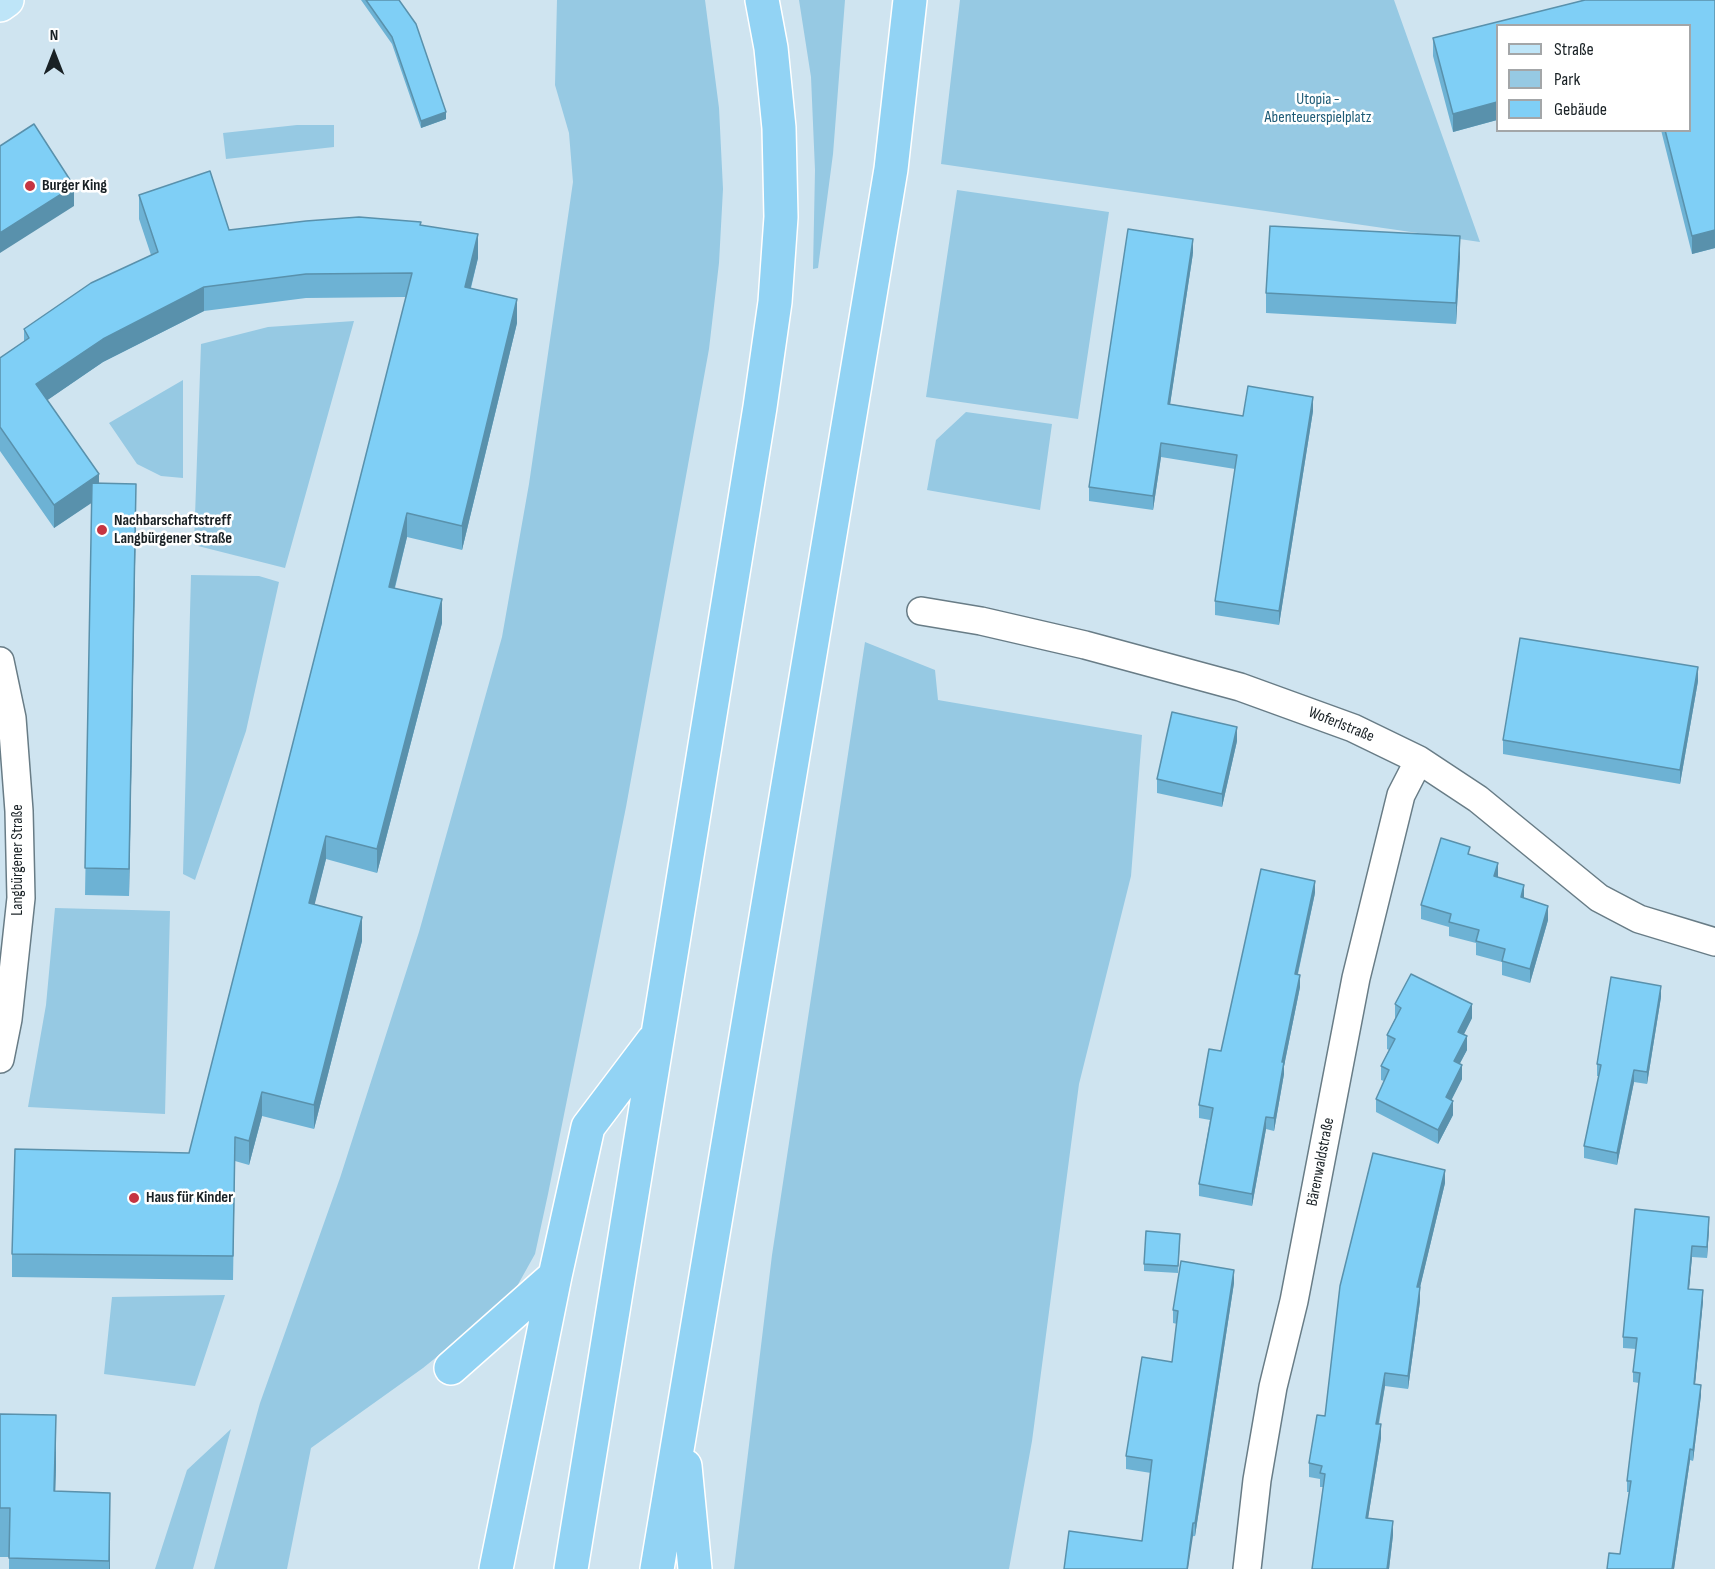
<!DOCTYPE html>
<html>
<head>
<meta charset="utf-8">
<style>
  body { margin:0 }
  #map { position:relative; width:1715px; height:1569px; overflow:hidden; background:#cfe4f0; font-family:"Sofia Sans Condensed",sans-serif }
  canvas { display:block }
  .legend { position:absolute; left:1496px; top:24px; width:195px; height:108px; box-sizing:border-box; background:#fff; border:2px solid #a3a6a8; margin:0; padding:8px 10px; list-style:none; font-size:18px; color:#192125 }
  .legend li { display:flex; align-items:center; gap:12px; height:30px }
  .legend b { width:30px; border:2px solid #a3a6a8 }
  .north { position:absolute; left:24px; top:24px; width:60px; height:60px; -webkit-text-stroke:4px #fff; paint-order:stroke; rotate:0deg; font-size:16px; font-weight:700; line-height:24px; text-align:center; color:#192125 }
  .north::after { content:''; display:block; margin:auto; width:21px; height:27px; background:#192125; clip-path:polygon(50% 0,100% 100%,50% 72%,0 100%) }
</style>
</head>
<body>
<div id="map">
<canvas width="1715" height="1569"></canvas>
<ul class="legend">
<li><b style="height:8px;background:#bee5f8"></b>Straße</li>
<li><b style="height:16px;background:#96c9e3"></b>Park</li>
<li><b style="height:16px;background:#7fcff6"></b>Gebäude</li>
</ul>
<div class="north">N</div>
</div>
<script>
const ctx = document.querySelector('canvas').getContext('2d');
ctx.lineJoin = 'round';
function paint(path, color) { ctx.fillStyle = color; ctx.fill(path, 'evenodd'); }
const toPath = rows => new Path2D(rows.map(r => 'M' + r).join(''));
function stroke(path, color, width, dash) { ctx.strokeStyle = color; ctx.lineWidth = width; ctx.lineCap = dash ? 'butt' : 'round'; ctx.setLineDash(dash || []); ctx.stroke(path); }
function write(font, color, halo, rows, align = 'center') {
  ctx.font = font + ' "Sofia Sans Condensed",sans-serif'; ctx.lineWidth = 5; ctx.setLineDash([]); ctx.textBaseline = 'middle'; ctx.strokeStyle = halo; ctx.fillStyle = color; for (const [text, x, y, turn = 0] of rows) {
    ctx.save(); ctx.translate(x, y); ctx.rotate((+turn || 0) * Math.PI / 180); ctx.textAlign = isNaN(turn) ? turn : align; if (halo) ctx.strokeText(text, 0, 0); ctx.fillText(text, 0, 0); ctx.restore();
  }
}
paint(toPath([
  [557,0,705,0,719,108,723,189,719,263,709,349,626,807,548,1194,535,1254,511,1297,423,1368,311,1448,287,1569,214,1569,260,1403,340,1178,419,932,502,637,529,484,573,182,569,133,555,85],
  [799,0,845,0,833,154,818,268,813,269,815,170,811,77],
  [960,0,1394,0,1480,242,941,164],
  [297,125,334,125,334,147,226,159,223,133],
  [957,190,1109,212,1078,419,926,397],
  [354,321,285,568,194,545,201,344,268,327],
  [183,380,183,478,161,476,137,464,109,423],
  [966,412,1052,424,1040,510,927,490,936,440],
  [191,575,259,576,279,582,246,731,195,880,183,874],
  [865,642,935,670,938,700,1142,735,1131,876,1079,1084,1032,1441,1009,1569,734,1569,772,1255],
  [55,908,170,911,165,1114,28,1107,46,1005],
  [225,1295,195,1386,104,1374,112,1297],
  [231,1429,193,1569,155,1569,187,1470]
]), '#96c9e3');
const street = toPath([
  [921,611,981,621,1085,645,1240,687,1353,728,1419,760,1478,799,1599,898,1639,919,1715,942],
  [0,661,12,718,19,811,21,898,8,1019,0,1059],
  [1247,1569,1257,1480,1273,1387,1294,1301,1356,978,1401,795,1419,760]
]);
const primary = toPath([
  [0,5,7,0]
]);
const highway = toPath([
  [451,1368,555,1276],
  [685,1466,695,1569],
  [496,1569,555,1276,588,1127,653,1041],
  [571,1569,760,407,775,302,781,217,779,128,771,48,762,0],
  [657,1569,891,169,910,0]
]);
stroke(street, '#687c86', 30);
stroke(primary, '#fff', 36);
stroke(highway, '#fff', 36);
stroke(street, '#fff', 27);
stroke(primary, '#bee5f8', 33);
stroke(highway, '#92d3f4', 33);
paint(toPath([
  [361,0,399,0,446,119,421,128,392,44],
  [1585,0,1715,0,1715,248,1692,254,1661,130,1689,130,1689,26,1497,26,1497,120,1453,132,1433,56,1433,38],
  [139,195,229,230,421,225,478,258,471,288,517,323,462,550,407,537,395,588,442,623,377,873,326,859,314,905,362,941,314,1129,262,1116,249,1165,235,1161,233,1280,12,1277,12,1254,189,1153,406,297,306,298,204,311,103,362,47,400,99,484,136,511,129,896,85,895,92,502,54,528,0,451,0,358,24,342,24,329,151,255,139,219],
  [1193,253,1170,404,1243,416,1313,411,1279,625,1215,615,1215,601,1235,469,1161,457,1153,510,1089,501,1089,487],
  [1460,257,1456,324,1266,313,1266,293],
  [1698,681,1680,784,1503,754,1503,740],
  [1237,741,1222,807,1157,793,1157,779],
  [1470,854,1524,898,1548,920,1530,983,1502,975,1502,962,1476,955,1476,943,1449,936,1449,927,1421,919,1421,905],
  [1315,893,1298,974,1300,987,1284,1066,1284,1074,1274,1131,1266,1129,1252,1206,1199,1196,1199,1184,1210,1120,1199,1118,1199,1105,1221,1051],
  [1661,997,1647,1084,1634,1082,1617,1165,1584,1158,1584,1146,1599,1076,1597,1076,1597,1064],
  [1395,1004,1472,1018,1464,1034,1467,1050,1459,1064,1462,1079,1451,1100,1453,1115,1438,1144,1376,1112,1376,1099,1384,1081,1381,1080,1381,1066,1389,1050,1387,1049,1387,1035,1395,1019],
  [1373,1153,1445,1170,1445,1183,1420,1287,1420,1301,1408,1389,1385,1386,1379,1424,1381,1424,1381,1438,1368,1518,1393,1521,1393,1535,1389,1569,1312,1569,1323,1487,1320,1487,1320,1479,1309,1477,1309,1463,1317,1415,1325,1416,1340,1286],
  [1635,1209,1709,1228,1707,1258,1692,1257,1689,1289,1703,1301,1695,1384,1701,1395,1693,1461,1690,1460,1674,1569,1607,1569,1620,1554,1629,1492,1627,1492,1627,1481,1639,1383,1633,1382,1633,1372,1636,1349,1623,1348,1623,1337],
  [1180,1241,1178,1273,1144,1271,1144,1264],
  [1234,1283,1195,1536,1142,1541,1151,1473,1126,1469,1126,1456,1172,1362,1177,1324,1173,1323,1173,1310],
  [0,1414,56,1465,55,1491,110,1543,110,1569,9,1569,9,1557,0,1557]
]), '#6db2d4');
paint(toPath([
  [1497,102,1497,120,1453,132,1453,114],
  [446,112,446,119,421,128,421,121],
  [74,186,74,206,0,253,0,233],
  [1715,230,1715,248,1692,254,1692,236],
  [478,234,478,258,465,310,465,287],
  [1460,236,1460,257,1456,324,1456,303],
  [1193,239,1193,253,1168,418,1168,404],
  [204,287,204,311,103,362,36,408,36,384,103,339],
  [517,299,517,323,462,550,462,526],
  [1313,397,1313,411,1279,625,1279,611],
  [1161,443,1161,457,1153,510,1153,496],
  [99,474,99,498,54,528,54,505],
  [136,484,136,511,129,896,129,869],
  [407,513,407,537,389,610,389,587],
  [442,599,442,623,377,873,377,849],
  [1698,667,1698,681,1680,784,1680,770],
  [1237,727,1237,741,1222,807,1222,794],
  [326,836,326,859,309,927,309,903],
  [1498,863,1498,877,1494,890,1494,876],
  [1315,881,1315,893,1295,986,1295,974],
  [1524,885,1524,899,1521,897],
  [1548,906,1548,920,1530,983,1530,969],
  [362,917,362,941,314,1129,314,1105],
  [1300,975,1300,987,1284,1066,1284,1074,1274,1131,1274,1118,1282,1062],
  [1661,986,1661,997,1647,1084,1647,1072],
  [1472,1004,1472,1018,1458,1046,1458,1032],
  [1467,1036,1467,1050,1454,1075,1454,1061],
  [1462,1065,1462,1079,1446,1111,1446,1097],
  [1634,1070,1634,1082,1617,1165,1617,1153],
  [262,1092,262,1116,249,1165,249,1141],
  [1453,1101,1453,1115,1438,1144,1438,1130],
  [1266,1117,1266,1129,1252,1206,1252,1194],
  [1445,1170,1445,1183,1417,1300,1417,1287],
  [1709,1217,1709,1228,1707,1258,1707,1247],
  [1692,1246,1692,1257,1688,1300,1688,1289],
  [1234,1270,1234,1283,1195,1536,1195,1523],
  [1420,1287,1420,1301,1408,1389,1408,1376],
  [1703,1290,1703,1301,1694,1395,1694,1384],
  [1385,1373,1385,1386,1376,1437,1376,1424],
  [1701,1385,1701,1395,1693,1461,1693,1450],
  [56,1415,56,1465,54,1541,54,1491],
  [1381,1424,1381,1438,1366,1531,1366,1518],
  [1690,1449,1690,1460,1674,1569,1672,1569],
  [110,1493,110,1569,109,1569],
  [1393,1521,1393,1535,1389,1569,1387,1569],
  [1193,1523,1193,1536,1188,1569,1187,1569]
]), '#5991ac');
const building = toPath([
  [366,0,399,0,416,24,446,112,421,121,392,37,366,0],
  [1585,0,1715,0,1715,230,1692,236,1665,130,1689,130,1689,26,1497,26,1497,102,1453,114,1433,38,1585,0],
  [34,124,74,186,0,233,0,146,34,124],
  [210,171,229,230,306,221,359,217,421,222,420,225,478,234,465,287,517,299,462,526,407,513,389,587,442,599,377,849,326,836,309,903,362,917,314,1105,262,1092,249,1141,235,1137,233,1256,12,1254,15,1149,189,1153,412,273,306,274,204,287,103,339,36,384,99,474,54,505,0,427,0,358,29,338,24,329,91,283,158,252,139,195,210,171],
  [1270,226,1460,236,1456,303,1266,293,1270,226],
  [1128,229,1193,239,1168,404,1243,416,1248,386,1313,397,1279,611,1215,601,1237,455,1161,443,1153,496,1089,487,1128,229],
  [92,483,136,484,129,869,85,868,92,483],
  [1520,638,1698,667,1680,770,1503,740,1520,638],
  [1172,712,1237,727,1222,794,1157,779,1172,712],
  [1441,838,1470,847,1468,854,1498,863,1494,876,1524,885,1521,897,1548,906,1530,969,1502,961,1505,949,1476,941,1479,930,1449,922,1451,914,1421,905,1441,838],
  [1261,869,1315,881,1295,974,1300,975,1282,1062,1284,1062,1274,1118,1266,1117,1252,1194,1199,1184,1213,1108,1199,1105,1209,1049,1221,1051,1261,869],
  [1411,974,1472,1004,1458,1032,1467,1036,1454,1061,1462,1065,1446,1097,1453,1101,1438,1130,1376,1099,1389,1070,1381,1066,1395,1039,1387,1035,1401,1008,1395,1004,1411,974],
  [1611,977,1661,986,1647,1072,1634,1070,1617,1153,1584,1146,1601,1065,1597,1064,1611,977],
  [1373,1153,1445,1170,1417,1287,1420,1287,1408,1376,1385,1373,1376,1424,1381,1424,1366,1518,1393,1521,1387,1569,1312,1569,1325,1474,1320,1473,1322,1466,1309,1463,1317,1415,1325,1416,1340,1286,1373,1153],
  [1635,1209,1709,1217,1707,1247,1692,1246,1688,1289,1703,1290,1694,1384,1701,1385,1693,1450,1690,1449,1672,1569,1607,1569,1609,1553,1620,1554,1631,1481,1627,1481,1640,1373,1633,1372,1637,1338,1623,1337,1635,1209],
  [1146,1231,1180,1234,1178,1266,1144,1264,1146,1231],
  [1181,1261,1234,1270,1195,1523,1193,1523,1187,1569,1064,1569,1069,1531,1142,1541,1152,1460,1126,1456,1142,1357,1172,1362,1178,1311,1173,1310,1181,1261],
  [0,1414,56,1415,54,1491,110,1493,109,1561,9,1558,10,1508,0,1508,0,1414]
]);
paint(building, '#7fcff6');
stroke(building, '#5991ac', 1.5);
for (const [x, y, r, color] of [
  [30,186,6,"#c53542"],
  [102,530,6,"#c53542"],
  [134,1198,6,"#c53542"]
]) { const dot = new Path2D(); dot.arc(x, y, r, 0, 2 * Math.PI); ctx.fillStyle = color; ctx.fill(dot); stroke(dot, '#fff', 2); }
write('16px', '#1e5b76', '#fff', [
  ["Utopia -",1318,100],
  ["Abenteuerspielplatz",1318,118]
]);
write('bold 16px', '#192125', '#fff', [
  ["Burger King",42,186],
  ["Nachbarschaftstreff",114,521],
  ["Langbürgener Straße",114,539],
  ["Haus für Kinder",146,1198]
], 'left');
write('16px', '#192125', '#fff', [
  ["Woferlstraße",1341,725,22],
  ["Langbürgener Straße",18,860,-90],
  ["Bärenwaldstraße",1321,1162,-79]
]);
</script>
</body>
</html>
